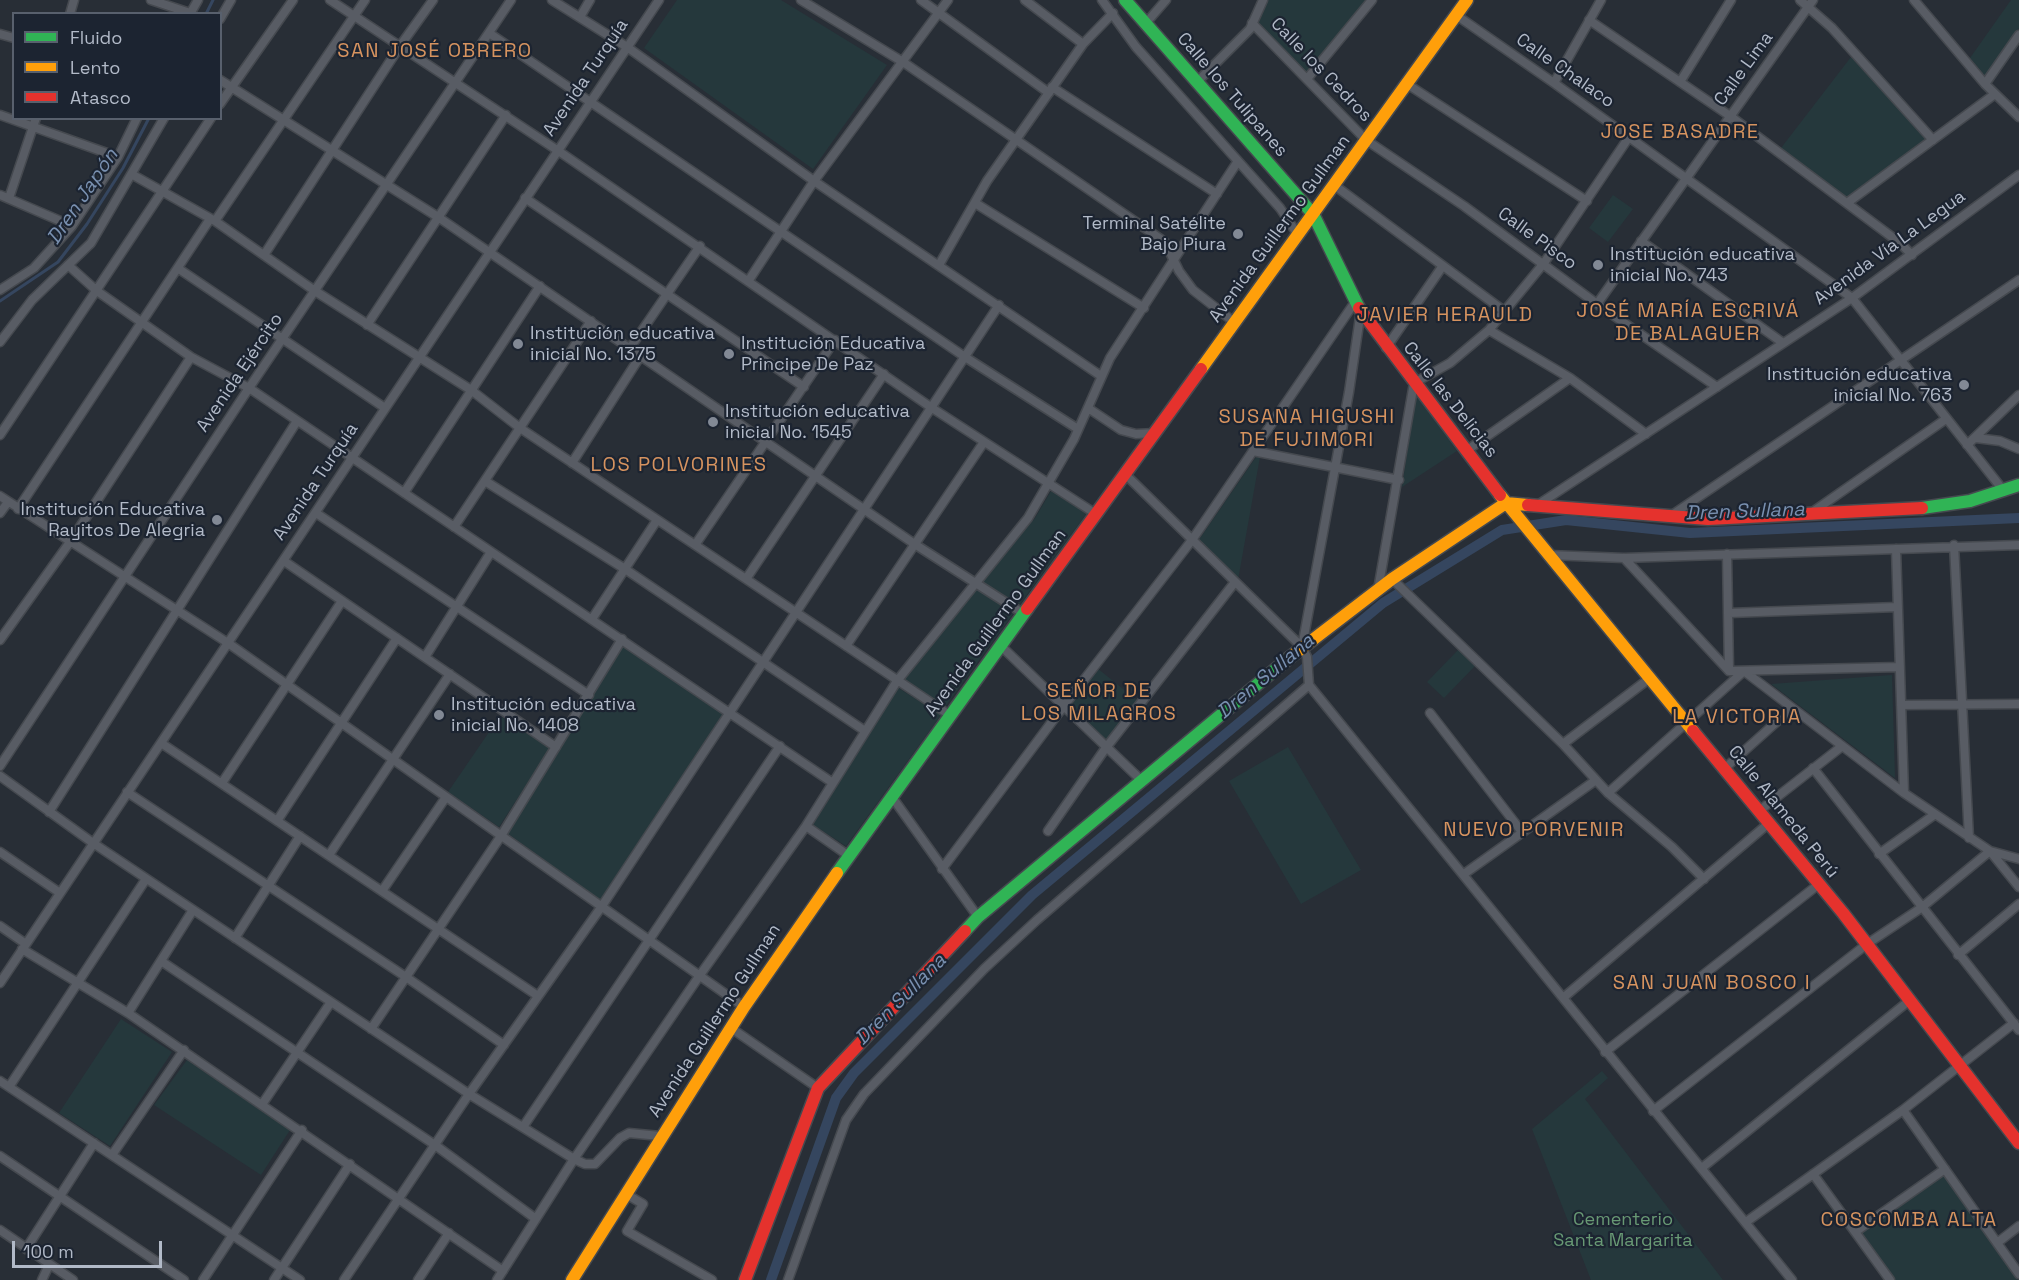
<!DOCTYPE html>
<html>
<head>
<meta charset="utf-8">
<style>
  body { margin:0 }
  #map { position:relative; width:2019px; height:1280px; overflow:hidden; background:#282e36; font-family:"Space Grotesk",sans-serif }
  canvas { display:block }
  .legend { position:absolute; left:12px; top:12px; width:210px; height:108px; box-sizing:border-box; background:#1c2431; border:2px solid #58606d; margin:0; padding:8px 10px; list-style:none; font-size:18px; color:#b2bac8 }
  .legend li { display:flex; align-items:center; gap:12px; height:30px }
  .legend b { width:30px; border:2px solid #58606d }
  .scale { position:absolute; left:12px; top:1241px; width:150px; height:27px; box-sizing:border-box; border:3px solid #b2bac8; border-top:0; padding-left:8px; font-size:18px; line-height:21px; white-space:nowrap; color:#b2bac8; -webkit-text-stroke:4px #1c2431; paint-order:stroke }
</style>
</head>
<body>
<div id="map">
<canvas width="2019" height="1280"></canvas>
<ul class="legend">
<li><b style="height:8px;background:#30b455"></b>Fluido</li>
<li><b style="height:8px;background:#ff9f0a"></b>Lento</li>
<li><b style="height:8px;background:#e5322d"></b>Atasco</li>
</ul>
<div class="scale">100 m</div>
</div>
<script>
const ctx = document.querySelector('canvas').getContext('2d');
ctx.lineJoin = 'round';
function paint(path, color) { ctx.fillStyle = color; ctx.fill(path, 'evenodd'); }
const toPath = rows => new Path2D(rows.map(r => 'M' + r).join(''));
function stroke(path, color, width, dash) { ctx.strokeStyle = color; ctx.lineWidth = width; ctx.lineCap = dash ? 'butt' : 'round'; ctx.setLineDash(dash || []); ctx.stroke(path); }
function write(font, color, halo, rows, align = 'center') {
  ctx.font = font + ' "Space Grotesk",sans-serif'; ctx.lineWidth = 4.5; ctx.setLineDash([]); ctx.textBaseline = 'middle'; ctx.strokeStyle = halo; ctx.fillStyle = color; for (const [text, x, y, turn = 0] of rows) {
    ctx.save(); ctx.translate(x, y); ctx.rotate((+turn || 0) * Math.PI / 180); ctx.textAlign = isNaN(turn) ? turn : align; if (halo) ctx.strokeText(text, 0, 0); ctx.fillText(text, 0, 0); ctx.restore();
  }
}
paint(toPath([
  [677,0,781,0,887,65,813,169,644,48],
  [1267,0,1366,0,1307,73,1257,21],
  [2011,0,2019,0,2019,28,1985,76,1970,58],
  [1851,57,1927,138,1847,198,1781,148],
  [1613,195,1633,209,1608,242,1589,228],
  [1416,394,1457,451,1402,487],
  [1256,457,1260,457,1238,580,1198,541],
  [1051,491,1087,513,1020,604,981,582,1035,518],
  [977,589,1013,614,945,707,904,679],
  [623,646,723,714,600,900,507,833],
  [1459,649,1476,665,1444,698,1427,682],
  [1097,668,1138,701,1105,744,1067,708],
  [1892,675,1895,778,1771,684],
  [897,687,941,715,846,846,813,825],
  [500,716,550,748,499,827,448,792],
  [1288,747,1361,870,1301,904,1229,781],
  [121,1019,172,1052,110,1146,59,1113],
  [187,1060,290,1130,261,1175,154,1105],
  [1602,1071,1608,1078,1585,1099,1723,1280,1591,1280,1532,1129],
  [1943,1174,2018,1280,1894,1280,1861,1233]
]), '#25383c');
stroke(toPath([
  [206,14,213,0],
  [0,301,58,262,87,224,123,168,149,118]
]), '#35465f', 3);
stroke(toPath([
  [771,1280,836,1098,854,1073,1032,895,1383,603,1502,530,1566,520,1690,533,2019,518]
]), '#35465f', 10);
const street = toPath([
  [151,0,190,13],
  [330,0,557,150,932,408,1096,514],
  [552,0,627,47,814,181,1101,376],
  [801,0,903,62,1165,242,1179,271,1193,290,1234,322],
  [921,0,1049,93],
  [1025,0,1083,44],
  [1102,0,1136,47,1280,208,1298,235],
  [1800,0,1832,28,1933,140],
  [1914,0,1985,84,2019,117],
  [70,14,74,0],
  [190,14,198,0],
  [1456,15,1554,83,1852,298,2003,490],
  [580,17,590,0],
  [220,19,231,0],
  [1589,20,1730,116,1900,243,1912,255],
  [1146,23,1166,0],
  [1252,23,1366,140,1464,206,1597,304,1717,387],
  [489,33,965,357,1078,429],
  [0,34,14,38],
  [1307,79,1372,0],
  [220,80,438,217,916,545,1024,614],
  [1680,82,1731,0],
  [1196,83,1250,29,1263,0],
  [1554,83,1601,0],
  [1407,84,1587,201],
  [1985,84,2019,35],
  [1052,87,1217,194],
  [220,104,293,0],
  [0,115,118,157],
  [133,175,215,221,315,291,471,390,520,428,951,716],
  [1334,185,1504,311],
  [0,195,72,226],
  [9,198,36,118],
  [525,198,804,387],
  [975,203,1144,308],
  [1847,203,1995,94],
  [215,221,365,0],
  [1641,241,1783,343],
  [264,255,400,46,433,0],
  [68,265,97,291,191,357,249,388,833,783],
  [939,265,987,181,1083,44,1113,13],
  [179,269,385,408],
  [749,280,814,181,948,0],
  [0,290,34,268,72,226,118,157,137,118],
  [1597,304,1813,0],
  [367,325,506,115],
  [1489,330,1570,378,1646,434],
  [0,342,32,300,91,243,164,118],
  [630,348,700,246],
  [1386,348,1442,267],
  [1088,408,1121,430,1136,434,1155,433],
  [0,435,211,118],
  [1976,438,2000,441,2019,449],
  [1967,445,2019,395],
  [1253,451,1399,480],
  [1466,451,1570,378],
  [572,463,641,355],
  [1125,474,1302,647,1307,657,1309,685,1792,1280],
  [485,481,625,569,865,731],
  [404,493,540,286],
  [0,496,228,643,744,1007],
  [1539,504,1852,298,2019,175],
  [18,509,210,219],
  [0,513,8,502],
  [316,513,589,695],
  [1811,513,1946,419],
  [1669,517,2019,280],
  [454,527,591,321],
  [695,545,835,340],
  [1954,545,1969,838],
  [1896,549,1904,793,1990,851,2019,859],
  [1727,554,1729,671],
  [1549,555,1624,558,2019,545],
  [1624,558,1729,671,1899,667],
  [284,561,556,747],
  [746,579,884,374],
  [1392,579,1563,744,1608,793,1672,847,1704,879],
  [1378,590,1414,383,1450,363,1489,330,1544,263,1629,137],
  [1729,613,1897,607],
  [592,619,657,520],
  [0,640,70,542,191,357],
  [846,646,984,442],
  [1002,647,1141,780],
  [1302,647,1349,392,1361,310],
  [425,657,491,552],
  [1901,705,2019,704],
  [1430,713,1522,832],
  [161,743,538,996],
  [1563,744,1650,678],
  [0,766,249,388,511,0],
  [1813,768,2019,1030],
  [1724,769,1791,709],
  [0,776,93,843,469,1094,574,1159,585,1164,595,1164,620,1138,629,1133,660,1136],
  [222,783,342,601],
  [127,792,406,977,504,1045],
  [1608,793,1744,671,1904,793],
  [892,797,978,917],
  [1759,811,1841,747],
  [49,812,297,421],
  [277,821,397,638],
  [806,826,849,856],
  [1048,831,1105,749,1235,582],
  [0,852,60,893],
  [1879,854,1934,815],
  [329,855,450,674],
  [942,869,1063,707,1192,540,1355,302],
  [1464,874,1596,780],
  [382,891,446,797],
  [0,926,26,944],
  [235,938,300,836],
  [22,949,128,1013,503,1271],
  [1958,955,2019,904],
  [161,961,435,1145,536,1219],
  [0,983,659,0],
  [1563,998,1769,823],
  [128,1013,193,910],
  [731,1028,818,1088],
  [371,1029,501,836,622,639],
  [1605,1052,1819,884],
  [0,1081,300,1280],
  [9,1087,146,879],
  [263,1103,331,1002],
  [1903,1110,2019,1274],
  [1653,1111,1867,944,1921,908,1990,851,2019,887],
  [523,1127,780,746],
  [112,1155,184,1050],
  [0,1156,184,1280],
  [1703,1167,1910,1000],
  [1813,1174,1890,1280],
  [626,1194,643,1204,627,1231,712,1280],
  [1746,1222,1903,1110,2014,1023],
  [0,1230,73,1280],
  [1855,1232,1945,1169],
  [1997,1243,2019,1226],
  [26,1249,94,1143],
  [42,1280,49,1265],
  [203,1280,302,1130],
  [274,1280,350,1164],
  [344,1280,469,1094,602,906,999,305],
  [418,1280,449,1233],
  [497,1280,574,1159,700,975,806,826,897,681,1028,518,1074,439,1110,358,1238,161],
  [788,1280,846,1120,864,1094,984,969,1037,920,1309,685]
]);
const fast = toPath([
  [1125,0,1313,214,1359,308],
  [1922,508,1970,501,2019,485],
  [837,873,1027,609],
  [965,931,978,917,1289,658]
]);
const slow = toPath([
  [1201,369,1467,0],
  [1500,495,1693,731],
  [1289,658,1392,579,1506,503,1528,505],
  [572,1280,744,1007,837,873]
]);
const jam = toPath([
  [1359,308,1500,495],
  [1528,505,1708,519,1922,508],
  [1027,609,1201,369],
  [1693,731,1843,913,2019,1143],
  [745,1280,818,1088,965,931]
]);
stroke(street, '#45494f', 11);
stroke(fast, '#45494f', 15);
stroke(slow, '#45494f', 15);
stroke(jam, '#45494f', 15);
stroke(street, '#585c64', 8);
stroke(fast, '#30b455', 12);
stroke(slow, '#ff9f0a', 12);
stroke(jam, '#e5322d', 12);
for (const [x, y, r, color] of [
  [1238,234,6,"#828995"],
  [1598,265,6,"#828995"],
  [518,344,6,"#828995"],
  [729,354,6,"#828995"],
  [1964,385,6,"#828995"],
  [713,422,6,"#828995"],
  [217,520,6,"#828995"],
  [439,715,6,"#828995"]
]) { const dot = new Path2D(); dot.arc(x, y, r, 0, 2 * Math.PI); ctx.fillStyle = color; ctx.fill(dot); stroke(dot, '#1c2431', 2); }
write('18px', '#b2bac8', '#1c2431', [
  ["Calle Lima",1744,69,-54],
  ["Calle los Cedros",1321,70,46],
  ["Calle Chalaco",1565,71,35],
  ["Avenida Turquía",586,78,-56],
  ["Calle los Tulipanes",1232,95,49],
  ["Avenida Guillermo Gullman",1280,229,-54],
  ["Calle Pisco",1537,239,36],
  ["Avenida Vía La Legua",1890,248,-36],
  ["Avenida Ejército",240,373,-56],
  ["Calle las Delicias",1450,400,52],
  ["Avenida Turquía",316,482,-56],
  ["Avenida Guillermo Gullman",996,623,-54],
  ["Calle Alameda Perú",1783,812,51],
  ["Avenida Guillermo Gullman",715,1021,-57]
]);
write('18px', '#b2bac8', '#1c2431', [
  ["Terminal Satélite",1226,224,"right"],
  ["Bajo Piura",1226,245,"right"],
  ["Institución educativa",1610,255],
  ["inicial No. 743",1610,276],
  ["Institución educativa",530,334],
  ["inicial No. 1375",530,355],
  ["Institución Educativa",741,344],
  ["Principe De Paz",741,365],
  ["Institución educativa",1952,375,"right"],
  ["inicial No. 763",1952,396,"right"],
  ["Institución educativa",725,412],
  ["inicial No. 1545",725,433],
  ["Institución Educativa",205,510,"right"],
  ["Rayitos De Alegria",205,531,"right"],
  ["Institución educativa",451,705],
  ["inicial No. 1408",451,726]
], 'left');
write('18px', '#689974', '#1c2431', [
  ["Cementerio",1623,1220],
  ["Santa Margarita",1623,1241]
]);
ctx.letterSpacing = '1.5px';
write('20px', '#d6935f', '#1c2431', [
  ["SAN JOSÉ OBRERO",435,52],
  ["JOSE BASADRE",1680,133],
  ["JOSÉ MARÍA ESCRIVÁ",1688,312],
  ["DE BALAGUER",1688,335],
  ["JAVIER HERAULD",1445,316],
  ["SUSANA HIGUSHI",1307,418],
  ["DE FUJIMORI",1307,441],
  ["LOS POLVORINES",679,466],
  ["SEÑOR DE",1099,692],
  ["LOS MILAGROS",1099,715],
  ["LA VICTORIA",1737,718],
  ["NUEVO PORVENIR",1534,831],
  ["SAN JUAN BOSCO I",1712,984],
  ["COSCOMBA ALTA",1909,1221]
]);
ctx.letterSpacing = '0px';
write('italic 20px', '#7990b0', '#1c2431', [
  ["Dren Japón",83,197,-56],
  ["Dren Sullana",1745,512,-2],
  ["Dren Sullana",1266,677,-40],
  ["Dren Sullana",901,1000,-45]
]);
</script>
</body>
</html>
